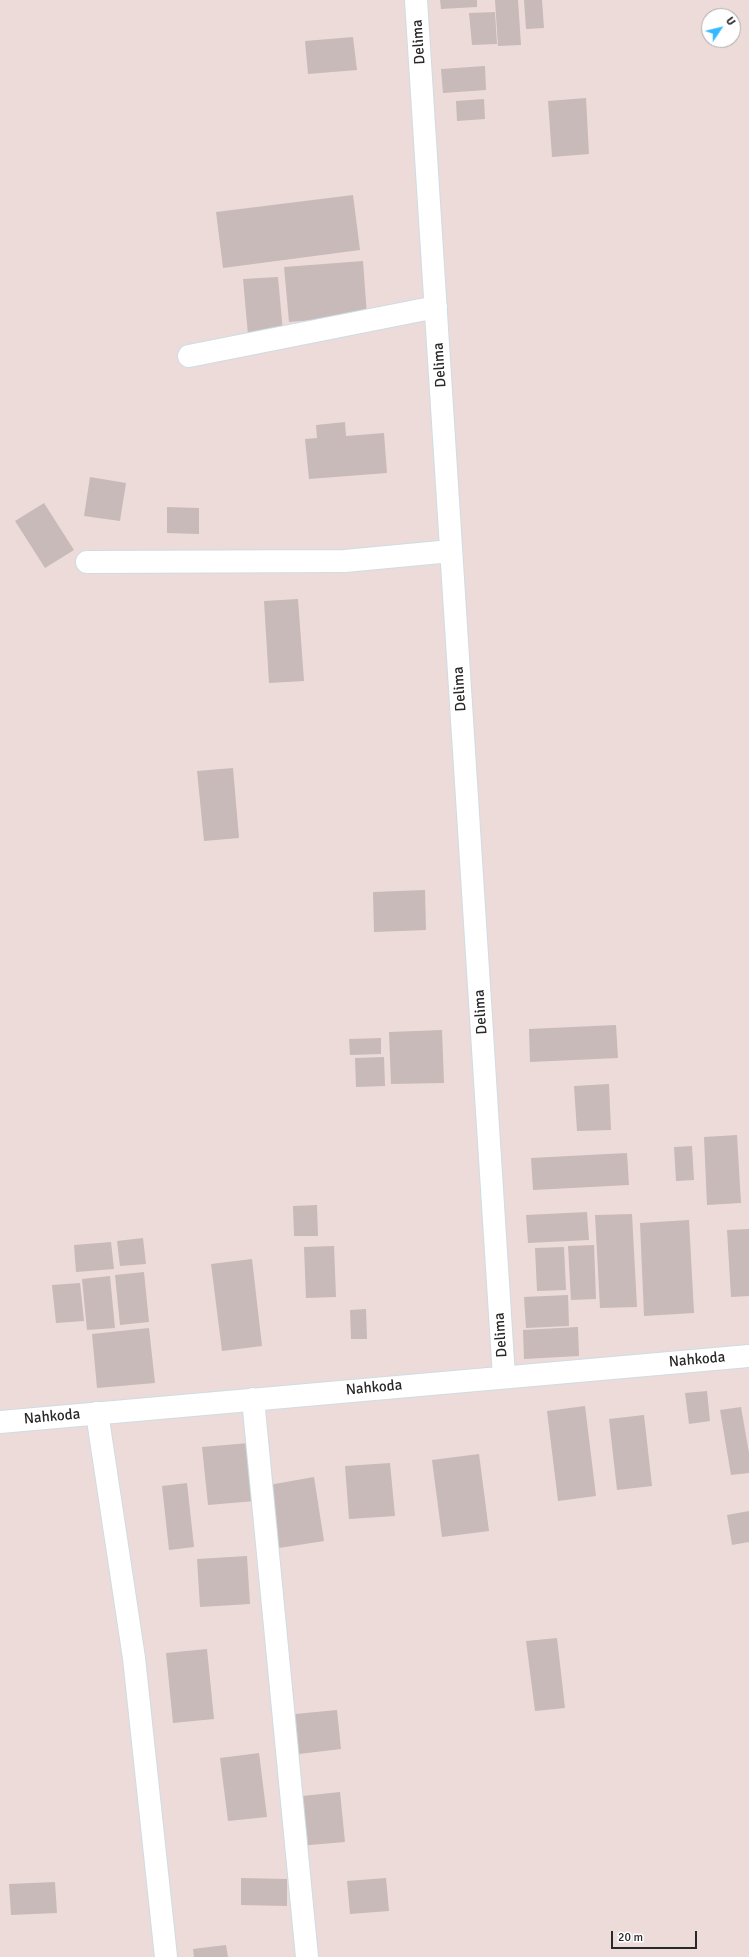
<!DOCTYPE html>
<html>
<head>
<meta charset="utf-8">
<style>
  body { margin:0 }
  #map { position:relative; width:749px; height:1957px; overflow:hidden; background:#eddbd9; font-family:Signika,sans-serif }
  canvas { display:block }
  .north { position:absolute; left:701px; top:8px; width:40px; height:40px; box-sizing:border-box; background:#fff; border:1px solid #a9a9a9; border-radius:50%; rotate:55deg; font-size:11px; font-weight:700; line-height:16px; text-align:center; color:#292929 }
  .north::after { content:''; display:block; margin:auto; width:14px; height:18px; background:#34b9ff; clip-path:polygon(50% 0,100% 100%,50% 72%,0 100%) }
  .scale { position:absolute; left:611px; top:1931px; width:86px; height:18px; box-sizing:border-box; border:2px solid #292929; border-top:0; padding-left:5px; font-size:12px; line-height:14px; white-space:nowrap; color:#292929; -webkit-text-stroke:3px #fff; paint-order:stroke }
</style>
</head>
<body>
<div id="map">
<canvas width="749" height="1957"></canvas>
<div class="north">U</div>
<div class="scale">20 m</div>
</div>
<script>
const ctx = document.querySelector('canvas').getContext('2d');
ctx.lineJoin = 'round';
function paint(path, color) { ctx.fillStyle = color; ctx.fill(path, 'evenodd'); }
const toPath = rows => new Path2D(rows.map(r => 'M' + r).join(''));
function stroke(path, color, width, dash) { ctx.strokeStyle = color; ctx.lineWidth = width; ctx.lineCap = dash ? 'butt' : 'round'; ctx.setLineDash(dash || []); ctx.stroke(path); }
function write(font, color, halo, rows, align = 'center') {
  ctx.font = font + ' Signika,sans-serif'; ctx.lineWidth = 3; ctx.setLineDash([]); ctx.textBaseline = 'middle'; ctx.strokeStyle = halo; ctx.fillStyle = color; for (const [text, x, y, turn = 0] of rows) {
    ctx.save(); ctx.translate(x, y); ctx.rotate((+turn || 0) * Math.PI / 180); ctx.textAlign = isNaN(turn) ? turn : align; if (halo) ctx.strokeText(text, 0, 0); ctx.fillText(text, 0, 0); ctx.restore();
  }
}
paint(toPath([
  [440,0,477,0,477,7,441,9],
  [495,0,518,0,521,45,498,46],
  [524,0,542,0,544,28,526,29],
  [495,12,497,44,472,45,469,13],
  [353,37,357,70,308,74,305,41],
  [485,66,486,90,443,93,441,69],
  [586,98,589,154,552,157,548,101],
  [484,99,485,119,457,121,456,101],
  [353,195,360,250,223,268,216,212],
  [363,261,367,316,289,322,284,267],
  [278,277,283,332,248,335,243,279],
  [345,422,346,436,384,433,387,473,309,479,305,439,317,438,316,425],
  [90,477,126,483,120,521,84,516],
  [44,503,74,550,45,568,15,521],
  [167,507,199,508,199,534,167,533],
  [298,599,304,681,269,683,264,601],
  [233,768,239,838,204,841,197,771],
  [425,890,426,930,374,932,373,892],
  [616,1025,618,1058,530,1062,529,1029],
  [442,1030,444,1083,391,1084,389,1032],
  [381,1038,381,1054,350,1055,349,1039],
  [384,1057,385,1086,356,1087,355,1058],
  [609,1084,611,1130,577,1131,574,1086],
  [737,1135,741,1203,707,1205,704,1137],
  [692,1146,694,1180,676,1181,674,1147],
  [627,1153,629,1185,533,1190,531,1158],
  [317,1205,318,1236,294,1236,293,1206],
  [587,1212,589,1240,528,1243,526,1215],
  [632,1214,637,1307,600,1308,595,1215],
  [689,1220,694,1313,644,1316,640,1223],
  [749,1229,749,1296,731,1297,727,1230],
  [143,1238,146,1264,120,1266,117,1241],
  [111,1242,114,1269,76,1272,74,1245],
  [594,1245,596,1299,571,1300,568,1246],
  [334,1246,336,1297,306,1298,304,1247],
  [564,1247,566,1290,537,1291,535,1248],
  [252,1259,262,1346,222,1351,211,1264],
  [144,1272,149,1322,120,1325,115,1275],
  [110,1276,115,1328,87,1330,82,1279],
  [80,1283,84,1321,56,1323,52,1285],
  [568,1295,569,1326,526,1328,524,1297],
  [366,1309,367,1339,351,1339,350,1310],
  [578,1327,579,1356,524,1359,523,1330],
  [149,1328,155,1383,97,1388,92,1334],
  [707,1391,710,1421,689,1424,685,1393],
  [585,1406,596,1496,558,1501,547,1411],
  [741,1407,749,1453,749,1473,731,1475,720,1410],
  [644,1415,652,1486,617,1490,609,1419],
  [249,1443,255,1501,208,1505,202,1447],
  [479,1454,489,1531,442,1537,432,1460],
  [390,1463,395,1516,349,1519,345,1466],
  [314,1477,324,1541,279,1548,269,1485],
  [187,1483,194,1547,169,1550,162,1486],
  [749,1511,749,1542,732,1545,727,1515],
  [247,1556,250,1604,200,1607,197,1559],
  [557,1638,565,1708,535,1711,526,1641],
  [207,1649,214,1719,173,1723,166,1653],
  [337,1710,341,1749,299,1754,295,1714],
  [259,1753,267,1817,228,1821,220,1758],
  [340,1792,345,1842,298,1846,293,1797],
  [241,1878,287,1879,287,1906,241,1905],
  [386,1878,389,1911,350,1914,347,1881],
  [55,1882,57,1913,11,1915,9,1884],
  [226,1945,228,1957,194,1957,193,1949]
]), '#c7bab8');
const minor = toPath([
  [416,0,504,1377],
  [189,356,436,307],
  [87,562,345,561,451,551],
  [253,1399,307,1957],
  [97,1413,134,1658,166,1957],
  [0,1422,749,1356]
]);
stroke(minor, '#cedce4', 24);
stroke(minor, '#fff', 22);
write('15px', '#292929', '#fff', [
  ["Delima",419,42,-94],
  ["Delima",440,365,-94],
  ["Delima",460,689,-94],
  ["Delima",481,1012,-94],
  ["Delima",501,1335,-94],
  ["Nahkoda",697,1360,-5],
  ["Nahkoda",374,1388,-5],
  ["Nahkoda",52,1417,-5]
]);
</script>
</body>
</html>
